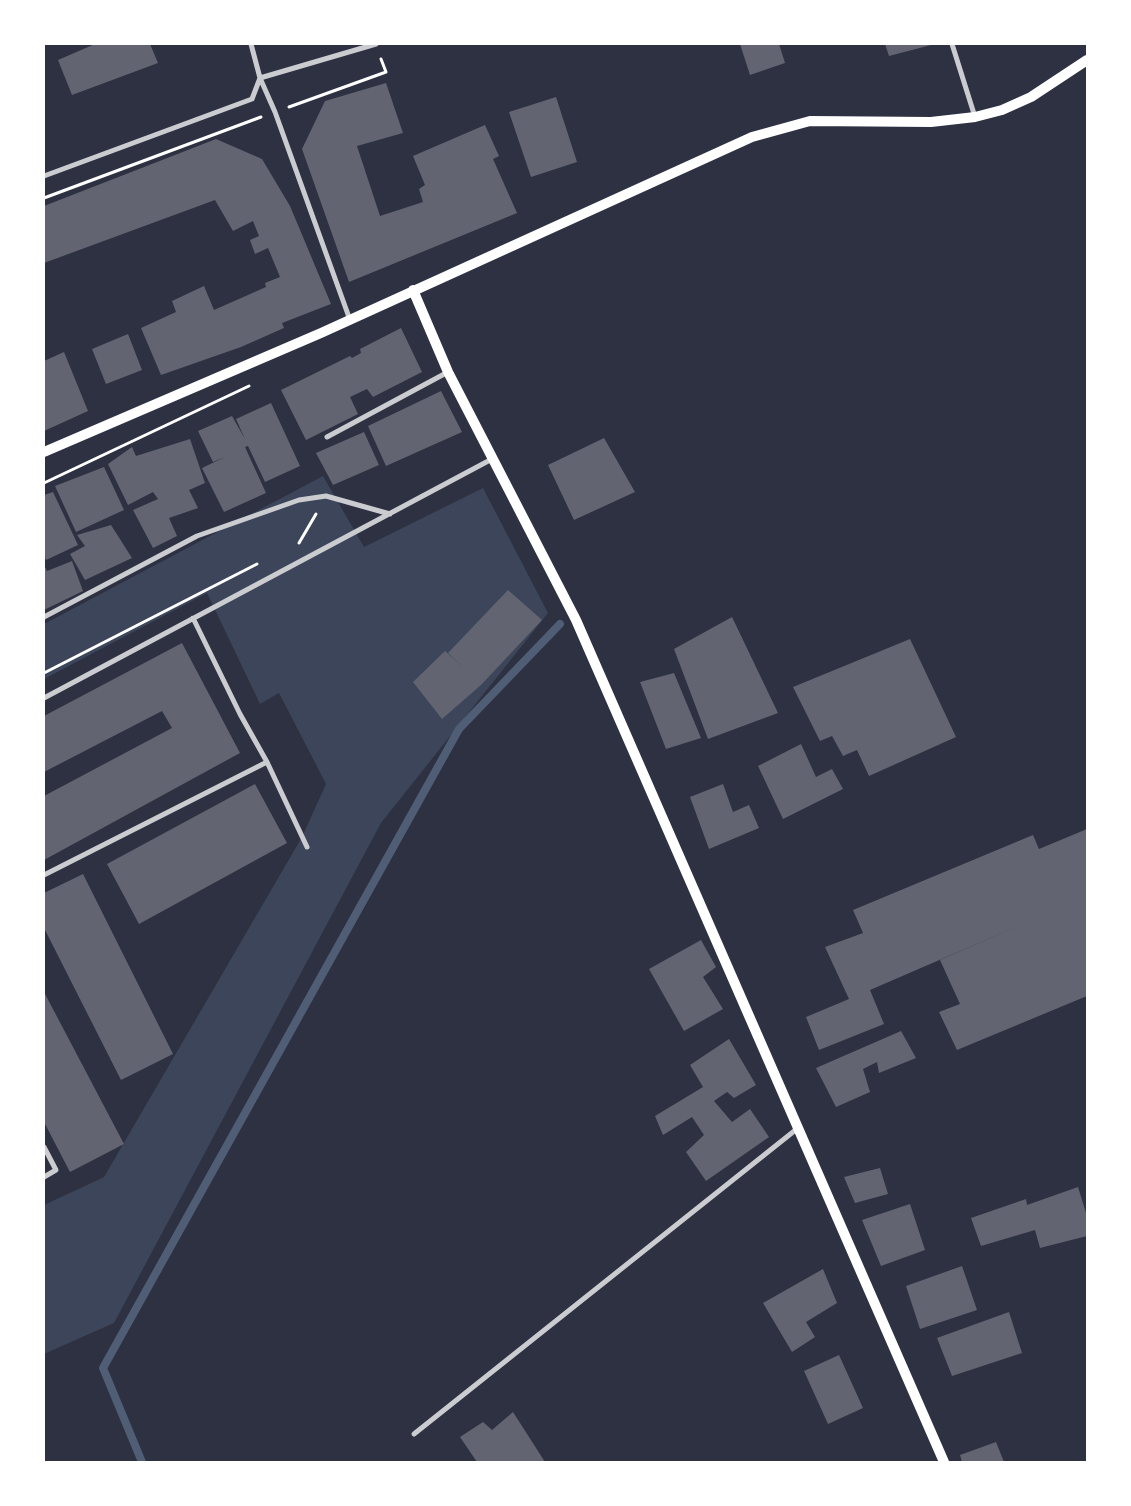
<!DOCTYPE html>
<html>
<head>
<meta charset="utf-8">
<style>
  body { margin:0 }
  #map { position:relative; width:1131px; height:1506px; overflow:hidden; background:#2d3142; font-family:Arial,sans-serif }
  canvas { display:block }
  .frame { position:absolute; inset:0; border:45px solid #fff; pointer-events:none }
</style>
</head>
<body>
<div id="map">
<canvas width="1131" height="1506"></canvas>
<div class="frame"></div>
</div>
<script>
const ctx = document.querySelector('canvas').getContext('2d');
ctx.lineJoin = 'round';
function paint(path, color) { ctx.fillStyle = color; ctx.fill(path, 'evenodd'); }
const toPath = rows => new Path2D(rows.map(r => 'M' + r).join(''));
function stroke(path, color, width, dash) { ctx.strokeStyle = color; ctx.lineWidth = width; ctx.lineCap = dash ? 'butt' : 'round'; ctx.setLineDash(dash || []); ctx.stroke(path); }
paint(toPath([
  [323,476,364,547,483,488,548,613,381,823,114,1323,44,1354,44,1205,104,1177,302,837,326,784,279,693,260,704,207,593,44,679,44,624]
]), '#3c4559');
stroke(toPath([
  [142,1462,103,1368,459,729,560,624]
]), '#4f5d75', 8);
paint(toPath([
  [95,44,150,44,158,63,72,95,58,60],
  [740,44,779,44,785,63,750,75],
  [885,44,935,44,889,56],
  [386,83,403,133,357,146,380,216,423,202,419,189,425,185,413,156,485,125,499,156,493,159,517,213,349,282,302,149,325,101],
  [556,97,577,162,531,177,509,112],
  [216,139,262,159,290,206,331,304,282,323,284,328,241,347,161,375,141,328,176,312,172,301,204,286,214,310,266,287,265,283,280,277,268,248,255,254,250,240,259,236,253,221,233,231,215,200,44,263,44,206],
  [401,328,422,372,373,397,367,389,350,397,358,414,306,440,281,390,350,356,352,358,361,353,360,349],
  [128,334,142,370,106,384,92,349],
  [64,352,88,411,44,431,44,361],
  [441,391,462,432,386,466,368,426],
  [271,403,300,466,265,482,248,446,245,447,266,493,224,512,202,468,225,457,213,462,198,431,232,416,245,439,236,419],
  [364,432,379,465,333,485,316,453],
  [604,438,635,492,574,520,548,465],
  [190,439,205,483,189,490,198,508,169,518,177,536,153,548,133,510,158,499,153,492,128,505,108,464,132,447,136,456],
  [104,467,124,510,76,532,55,486],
  [53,492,78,545,46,560,44,556,44,495],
  [111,525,132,558,85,580,70,554,85,546,77,535],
  [72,561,83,591,44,610,44,565,47,571],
  [508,590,542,620,481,685,442,719,413,682,445,651,464,668,448,653],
  [732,617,778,713,708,739,674,649],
  [910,639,956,737,869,776,857,750,843,756,832,736,820,741,793,687],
  [182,643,240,753,44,860,44,796,172,728,162,711,44,772,44,716],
  [674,673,701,738,666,749,640,682],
  [801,744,816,777,832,769,843,789,783,819,758,766],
  [255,784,287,843,139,924,107,864],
  [723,784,733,812,749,805,759,828,709,849,690,797],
  [1087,829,1087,996,957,1050,939,1012,960,1004,940,960,1025,923,870,990,884,1024,819,1050,806,1017,849,999,825,947,863,933,853,910,1033,835,1039,849],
  [83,874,173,1054,121,1080,44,928,44,893],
  [701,940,716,967,703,977,723,1009,684,1031,649,969],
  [44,992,124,1144,70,1172,44,1122],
  [901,1031,916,1058,879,1073,877,1062,863,1069,870,1092,836,1107,816,1068],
  [729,1039,756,1085,734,1098,727,1092,714,1101,732,1122,750,1109,769,1137,706,1181,686,1152,704,1135,692,1117,663,1135,655,1116,703,1087,690,1065],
  [880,1168,888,1194,855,1203,844,1177],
  [1078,1187,1087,1216,1087,1236,1040,1248,1035,1230,981,1246,971,1218,1026,1199,1027,1205],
  [910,1204,925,1250,881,1266,862,1220],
  [962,1266,977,1310,920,1329,906,1286],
  [823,1269,837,1303,806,1322,815,1337,792,1352,763,1303],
  [1009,1312,1022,1353,952,1376,937,1338],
  [839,1355,863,1408,828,1424,804,1371],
  [513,1412,545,1462,477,1462,460,1437,483,1422,492,1430],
  [996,1442,1004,1462,962,1462,960,1455]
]), '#626471');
stroke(toPath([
  [289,107,386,72,381,59],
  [44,198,261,117],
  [44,483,249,386],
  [299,543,316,514],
  [44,673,257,564]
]), '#fff', 3);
stroke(toPath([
  [251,44,260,78,275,112,350,320],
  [952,44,975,117],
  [44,176,252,99,260,78,376,44],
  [327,437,448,372],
  [44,617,197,536,299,500,326,496,390,514],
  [193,618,240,714,267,762,307,847],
  [44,698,492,459],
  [44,875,267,762],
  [44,1147,56,1170,44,1177],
  [414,1434,798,1128]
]), '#caccd0', 5);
stroke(toPath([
  [413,290,448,372,576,620,944,1462],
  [44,452,321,333,752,137,810,121,931,122,975,117,1002,110,1031,97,1087,60]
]), '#fff', 10);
</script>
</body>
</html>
